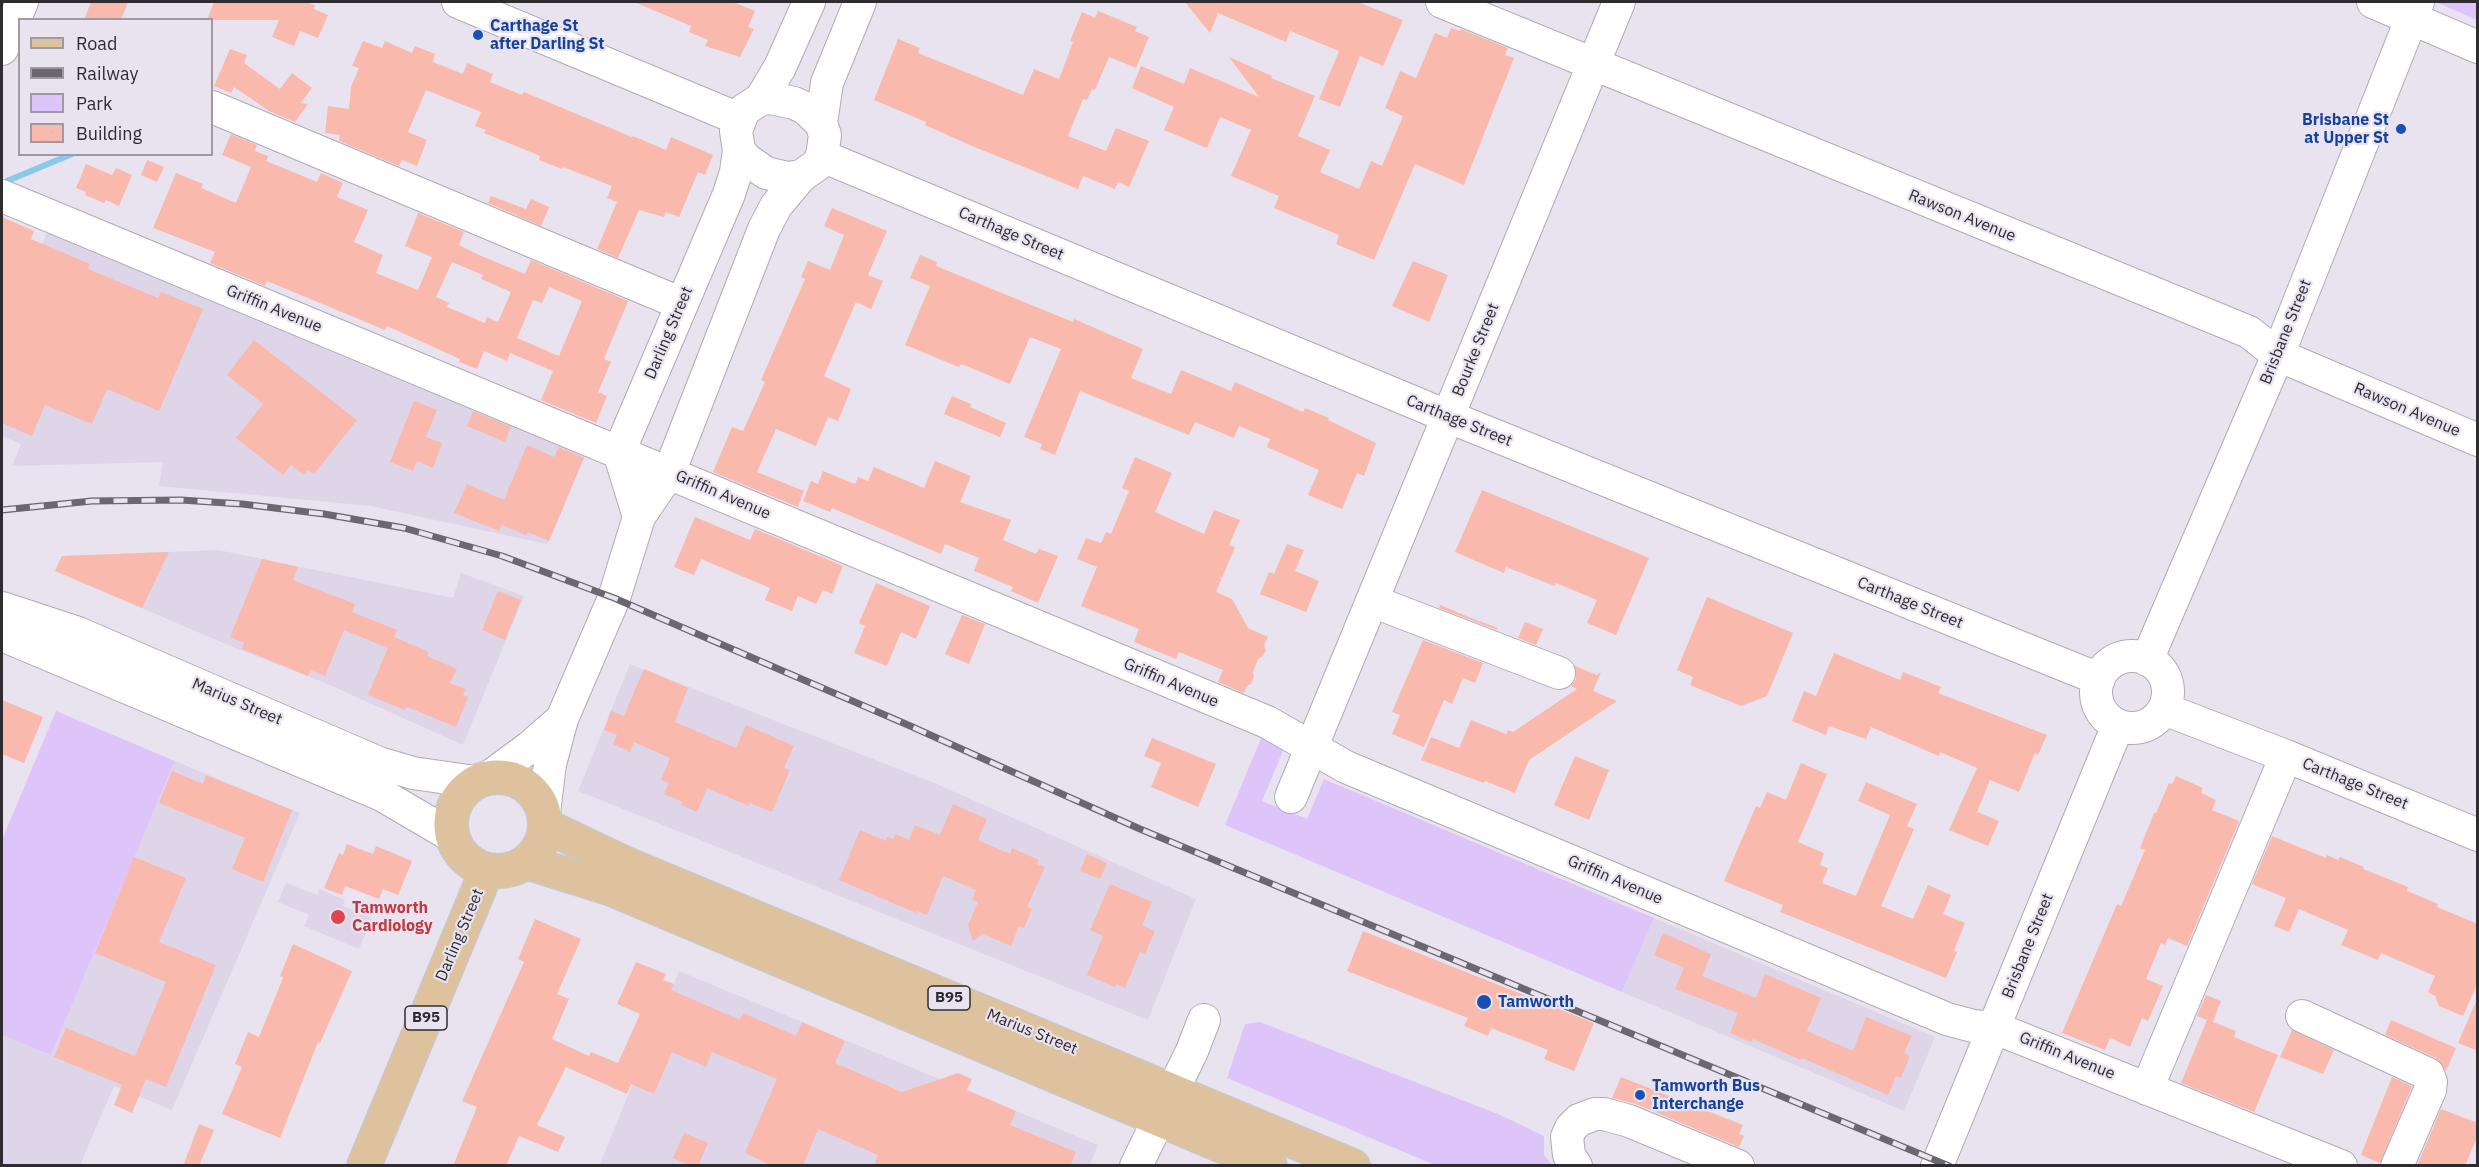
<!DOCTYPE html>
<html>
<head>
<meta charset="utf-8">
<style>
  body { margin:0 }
  #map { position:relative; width:2479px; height:1167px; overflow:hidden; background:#e9e3f0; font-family:"IBM Plex Sans",sans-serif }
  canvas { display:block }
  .frame { position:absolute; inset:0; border:3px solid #2e2c31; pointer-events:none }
  .legend { position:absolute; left:18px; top:18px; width:195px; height:138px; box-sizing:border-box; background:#e9e3f0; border:2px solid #9e9aa4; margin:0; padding:8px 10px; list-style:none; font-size:18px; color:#2e2c31 }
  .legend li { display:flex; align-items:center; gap:12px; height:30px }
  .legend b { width:30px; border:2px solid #9e9aa4 }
</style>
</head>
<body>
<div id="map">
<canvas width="2479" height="1167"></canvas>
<div class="frame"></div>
<ul class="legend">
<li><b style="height:8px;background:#ddc29d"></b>Road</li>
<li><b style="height:8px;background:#6a676e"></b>Railway</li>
<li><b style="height:16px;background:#ddc5fa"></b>Park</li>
<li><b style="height:16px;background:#fab9ad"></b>Building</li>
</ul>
</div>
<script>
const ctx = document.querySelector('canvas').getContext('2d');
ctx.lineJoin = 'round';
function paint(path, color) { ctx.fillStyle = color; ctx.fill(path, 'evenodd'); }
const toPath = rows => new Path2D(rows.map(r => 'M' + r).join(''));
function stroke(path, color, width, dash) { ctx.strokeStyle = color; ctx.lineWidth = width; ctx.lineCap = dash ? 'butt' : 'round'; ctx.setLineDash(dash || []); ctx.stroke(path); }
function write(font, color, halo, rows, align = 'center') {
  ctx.font = font + ' "IBM Plex Sans",sans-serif'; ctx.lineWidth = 4.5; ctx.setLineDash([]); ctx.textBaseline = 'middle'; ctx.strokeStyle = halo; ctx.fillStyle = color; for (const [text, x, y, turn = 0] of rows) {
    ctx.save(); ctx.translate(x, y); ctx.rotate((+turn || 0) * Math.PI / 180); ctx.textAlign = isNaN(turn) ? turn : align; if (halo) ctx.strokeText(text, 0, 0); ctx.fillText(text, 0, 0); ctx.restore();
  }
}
paint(toPath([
  [49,228,588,448,549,541,546,544,371,506,159,486,163,462,12,466,21,444,2,436,2,307,13,312],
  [218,550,453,598,461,573,524,596,463,745,323,682,228,645,55,571,62,556],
  [630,664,932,782,1196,899,1148,1020,578,791],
  [175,761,300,813,172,1110,114,1086,80,1165,2,1165,2,1035,51,1055],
  [286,883,317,895,319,889,345,900,343,906,372,918,359,949,304,926,309,915,278,902],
  [1654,918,1935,1037,1904,1111,1622,992],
  [679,971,1098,1145,1089,1166,599,1166]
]), '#ded5e9');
paint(toPath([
  [2439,2,2477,2,2477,20,2438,3],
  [56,711,175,761,51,1055,2,1035,2,840],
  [1262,736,1285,746,1262,801,1307,819,1324,779,1654,918,1622,992,1225,825],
  [1260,1022,1498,1114,1544,1136,1544,1155,1552,1165,1435,1165,1227,1078,1245,1024]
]), '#ddc5fa');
stroke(toPath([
  [7,181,72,154]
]), '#88c9e7', 6);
paint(toPath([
  [91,2,128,2,121,20,84,20],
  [214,2,306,2,315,5,314,9,328,15,318,38,300,31,294,46,272,37,279,20,207,20],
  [634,2,733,2,755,11,748,27,754,29,740,57,705,46,708,40,689,32,691,26],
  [1185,2,1358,2,1403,20,1383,66,1360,56,1340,107,1319,99,1339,51,1290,31,1286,42,1218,13,1210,33],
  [1098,11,1137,27,1135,31,1149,37,1136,68,1109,57,1095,90,1092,89,1087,100,1083,99,1068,136,1106,151,1116,128,1149,141,1129,187,1118,182,1115,189,1083,176,1078,189,972,146,925,125,926,122,874,100,898,39,920,48,918,53,1023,95,1034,69,1059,79,1073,42,1070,41,1082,12,1095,18],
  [1451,28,1460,31,1461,29,1508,48,1505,55,1514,58,1464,185,1415,164,1374,260,1336,244,1339,235,1274,208,1279,196,1231,176,1251,130,1220,117,1207,148,1164,130,1174,107,1132,88,1141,66,1184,84,1190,68,1259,97,1229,57,1272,76,1271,78,1315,96,1298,136,1330,150,1320,172,1359,189,1371,161,1382,166,1403,116,1385,108,1400,71,1416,78,1435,33,1447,38],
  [363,41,382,48,385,41,412,53,415,46,435,54,433,62,463,74,467,63,493,74,490,82,522,95,524,92,632,137,633,136,666,150,671,137,713,155,705,175,698,172,679,217,666,212,664,217,639,210,618,258,597,249,617,202,607,198,612,186,563,167,562,169,539,160,540,156,484,133,486,130,475,126,481,112,426,90,408,132,427,140,417,166,402,160,399,166,339,141,340,135,325,133,328,106,349,109,351,87,359,68,352,66],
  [230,49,247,55,244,63,280,89,292,73,312,88,301,103,308,104,295,122,269,111,234,87,231,93,214,86],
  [231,134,257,145,255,151,268,156,266,161,317,182,321,173,343,183,337,197,368,210,354,242,383,255,376,273,418,290,432,257,405,246,418,213,464,232,459,245,479,255,525,274,531,260,628,301,604,359,611,362,598,392,607,396,596,423,541,400,553,371,510,353,507,361,484,351,477,369,459,362,460,359,387,326,385,330,267,281,265,286,210,263,215,252,153,228,176,173,203,184,201,188,236,203,251,167,222,155],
  [452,262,483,275,481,279,511,292,498,322,487,317,485,323,447,307,449,303,436,297],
  [549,287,582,301,559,356,517,338,533,300,542,303],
  [147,160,164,167,157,182,141,175],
  [86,164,112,175,116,168,132,175,119,206,106,200,104,203,85,195,86,192,76,188],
  [491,196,526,209,531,199,549,207,541,226,488,203],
  [832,208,887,231,868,275,883,281,871,309,856,302,824,376,851,389,838,421,828,417,816,446,776,429,757,472,804,491,798,507,713,472,732,427,743,431,765,382,761,380,805,279,801,277,808,261,830,270,844,235,824,226],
  [2,217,34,231,31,239,90,264,88,269,158,298,161,292,203,309,159,411,107,389,92,424,45,405,32,436,2,423],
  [920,255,937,262,936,266,1073,322,1074,319,1143,349,1131,378,1171,394,1181,370,1231,391,1235,382,1303,412,1305,408,1329,418,1328,420,1376,443,1364,476,1357,473,1342,509,1308,495,1319,470,1267,447,1270,439,1239,426,1234,438,1195,422,1189,435,1080,391,1055,455,1040,449,1042,444,1024,437,1061,349,1030,337,1010,384,961,364,959,367,905,345,930,286,910,278],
  [1413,261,1448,275,1429,322,1392,306],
  [254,340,357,420,314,474,308,470,304,475,291,465,283,475,236,438,263,404,227,375],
  [952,396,971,404,970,407,1006,423,1000,437,944,414],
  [414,401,437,410,426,437,442,443,433,468,417,461,413,471,390,462],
  [473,411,511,427,505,442,467,426],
  [527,445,554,457,559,447,584,458,549,541,528,532,526,535,502,525,499,531,454,513,467,484,504,500],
  [1135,457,1172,473,1155,512,1204,534,1214,510,1240,520,1229,545,1235,547,1222,578,1220,577,1221,580,1216,592,1232,599,1248,628,1268,637,1264,645,1266,650,1263,656,1258,659,1253,672,1254,677,1251,684,1247,686,1244,693,1218,682,1223,670,1179,652,1176,659,1134,642,1139,629,1081,606,1097,567,1077,559,1086,538,1101,543,1106,532,1111,534,1129,491,1122,488],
  [935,461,971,476,960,502,1011,520,1003,540,1036,554,1039,549,1058,556,1038,603,1011,591,1013,587,974,571,979,558,945,544,941,554,832,508,830,512,803,501,811,481,818,484,823,471,855,484,858,477,868,481,874,467,924,488],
  [1482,490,1649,558,1616,635,1587,623,1597,600,1556,583,1555,586,1506,567,1504,573,1455,552],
  [695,517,750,540,755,529,843,566,832,594,823,590,816,604,798,596,792,611,765,600,770,588,701,559,694,575,674,567],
  [1287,544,1304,550,1295,571,1319,581,1306,612,1260,594,1269,572,1274,574],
  [169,552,142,608,55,571,62,556],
  [262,559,298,567,293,580,355,604,352,612,397,630,394,637,429,652,427,656,457,669,450,683,466,689,463,695,468,697,456,727,407,707,405,710,368,695,388,648,344,630,325,676,311,670,308,676,242,649,244,643,230,637],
  [876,583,930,606,916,639,901,632,887,666,854,653,865,626,859,623],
  [498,591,521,600,505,640,482,630],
  [1707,597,1793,633,1767,696,1741,706,1690,685,1693,677,1677,670],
  [1440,605,1471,618,1498,628,1497,630,1439,608],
  [962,615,985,624,969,664,945,654],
  [1525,622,1543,629,1536,645,1518,638],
  [1423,640,1483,663,1475,683,1463,678,1452,704,1444,700,1424,747,1392,734,1400,715,1392,712],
  [1834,653,1900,680,1903,672,1941,687,1938,693,2047,735,2038,755,2035,753,2019,792,1990,780,1977,812,1999,821,1988,846,1949,830,1977,768,1940,752,1939,756,1871,727,1866,739,1829,726,1826,735,1792,721,1804,691,1816,696],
  [1575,666,1597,675,1601,672,1593,691,1617,701,1529,760,1515,793,1485,781,1484,783,1421,760,1431,737,1459,748,1471,720,1506,734,1508,730,1513,732,1577,689,1571,686,1576,679],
  [644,669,688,688,675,722,736,748,746,725,794,746,784,768,790,770,772,812,750,803,749,806,707,788,697,812,681,805,683,802,664,794,669,783,661,780,670,758,634,742,630,752,613,744,617,735,604,730,611,711,624,716],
  [2,700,43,717,24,763,2,754],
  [1152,738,1216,764,1198,807,1151,787,1161,763,1144,756],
  [1575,756,1609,770,1589,820,1554,805],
  [1801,763,1827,774,1798,842,1824,853,1820,865,1828,868,1822,883,1856,896,1890,815,1858,801,1866,782,1917,804,1907,826,1914,829,1881,906,1913,919,1928,885,1951,895,1943,914,1965,923,1954,951,1957,952,1946,978,1780,912,1783,905,1724,881,1756,806,1760,808,1767,792,1786,800],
  [172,771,203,784,206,775,292,810,263,882,232,869,245,838,159,803],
  [2176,776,2203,788,2201,793,2216,800,2212,810,2239,821,2187,946,2168,938,2165,945,2161,943,2146,979,2163,986,2148,1021,2142,1018,2130,1047,2110,1038,2105,1050,2062,1033,2117,904,2121,906,2145,850,2140,848,2154,813,2156,813,2169,783,2172,784],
  [953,804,987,819,978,840,1010,854,1012,848,1039,860,1037,864,1045,867,1027,907,1032,909,1024,928,1019,926,1011,946,983,934,973,941,968,925,978,902,972,900,976,890,943,876,927,915,917,911,916,913,839,880,860,830,886,841,887,837,893,839,896,834,909,840,915,825,940,835],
  [2272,836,2326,858,2327,855,2338,860,2340,857,2364,867,2363,869,2408,887,2407,891,2438,904,2437,907,2478,924,2478,982,2463,1016,2439,1006,2435,996,2428,992,2435,976,2381,953,2378,960,2341,945,2348,930,2299,909,2289,932,2274,926,2286,898,2252,884],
  [347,844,373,854,376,846,412,861,398,895,383,889,379,899,345,886,342,895,324,888,339,853,343,855],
  [1087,854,1107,863,1100,879,1080,871],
  [134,857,186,878,159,942,216,965,166,1087,146,1079,132,1113,114,1105,122,1085,54,1057,66,1028,135,1056,166,982,95,953],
  [1110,884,1152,902,1142,925,1155,931,1145,954,1140,952,1125,988,1116,984,1115,987,1087,975,1103,936,1090,930],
  [535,919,581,939,557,994,569,999,552,1039,589,1056,591,1052,618,1063,640,1014,617,1004,636,962,666,974,663,980,674,984,671,990,740,1020,743,1013,796,1036,802,1022,845,1041,835,1063,902,1092,958,1073,972,1079,967,1090,1016,1111,1010,1125,1076,1152,1070,1166,874,1166,878,1155,818,1129,803,1166,773,1166,745,1153,777,1079,712,1052,706,1067,672,1052,654,1094,631,1084,627,1094,566,1067,537,1125,565,1137,558,1152,519,1136,506,1166,453,1166,477,1107,462,1101,524,962,518,959],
  [1363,931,1594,1023,1574,1071,1544,1059,1548,1050,1491,1028,1488,1036,1464,1026,1468,1018,1347,971],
  [1663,933,1711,954,1702,976,1756,998,1765,974,1821,998,1807,1031,1853,1051,1866,1017,1912,1036,1904,1053,1910,1056,1901,1078,1896,1076,1888,1095,1802,1058,1801,1060,1753,1039,1751,1042,1730,1033,1738,1013,1675,989,1684,968,1654,955],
  [293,944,352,971,320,1043,318,1042,280,1138,222,1114,242,1067,235,1064,248,1032,259,1037,283,978,280,976],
  [2206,995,2221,1001,2213,1022,2236,1031,2234,1037,2278,1055,2254,1112,2181,1083,2207,1020,2197,1016],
  [2478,997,2478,1051,2458,1043],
  [2391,1020,2456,1048,2446,1071,2436,1058,2385,1035],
  [2292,1030,2334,1050,2323,1074,2280,1057],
  [1621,1077,1743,1125,1739,1134,1744,1136,1739,1147,1636,1104,1612,1098],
  [2392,1077,2412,1086,2380,1163,2361,1155],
  [2441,1109,2478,1123,2478,1135,2465,1166,2417,1166],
  [199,1124,214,1130,199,1166,183,1166],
  [684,1133,708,1143,698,1166,691,1166,673,1158]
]), '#fab9ad');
const minor = toPath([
  [458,2,739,119],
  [1442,2,2249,332,2278,355,2478,440],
  [2373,2,2478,47],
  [2,49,22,2],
  [771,98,794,103,805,108,821,123,825,135,822,156,817,165,801,176,788,178,766,173,746,159,739,150,736,131,744,110,761,99,771,98],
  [761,99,780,67,809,2],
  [212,107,682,304],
  [821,123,827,83,860,2],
  [822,156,1449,417,2099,679],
  [2,196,1267,722,1346,767,1947,1019,1973,1026,1995,1028,2341,1166],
  [639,517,619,452,729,194,736,172,739,150],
  [1372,601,1559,673],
  [2,608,78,633,379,763,413,773,475,782],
  [2,635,382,795,452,836],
  '2096 692a36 36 0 1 1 72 0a36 36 0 1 1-72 0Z',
  [2147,660,2278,355,2418,2],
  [2164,709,2286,756,2478,835],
  [488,778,530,747,562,719],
  [1291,797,1619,2],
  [544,812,550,764,562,719,614,598,639,517,669,473,764,229,776,206,801,176],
  [2302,1016,2428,1074,2431,1082,2430,1090,2397,1166],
  [2147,1089,2286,756],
  [1136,1166,1192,1051,1204,1020],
  [1576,1166,1569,1155,1567,1137,1571,1128,1579,1120,1595,1114,1604,1114,1629,1121,1738,1166],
  [1937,1166,2118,725]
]);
const major = toPath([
  '451 824a47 47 0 1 1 94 0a47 47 0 1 1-94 0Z',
  [546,826,624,863,1353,1166],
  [526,862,609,888,1270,1166],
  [364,1166,487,870]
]);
stroke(minor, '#b0aab6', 34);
stroke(major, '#c9c8c9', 36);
stroke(minor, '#fff', 32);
stroke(major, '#ddc29d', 33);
const rail = toPath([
  [2,510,92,501,181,500,242,504,324,514,404,528,502,556,614,598,908,725,1140,829,1949,1166]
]);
stroke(rail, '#6a676e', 7);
stroke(rail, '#e9e3f0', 4.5, [14]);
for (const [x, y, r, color] of [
  [478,35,6,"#1a4fb4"],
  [2401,129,6,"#1a4fb4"],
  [338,917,8,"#e0444e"],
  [1484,1002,8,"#1a4fb4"],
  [1640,1095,6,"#1a4fb4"]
]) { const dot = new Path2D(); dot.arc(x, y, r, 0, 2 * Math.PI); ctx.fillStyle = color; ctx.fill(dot); stroke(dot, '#e9e3f0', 2); }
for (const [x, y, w] of [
  [949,998,42],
  [426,1018,42]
]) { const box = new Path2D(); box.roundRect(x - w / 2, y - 12, w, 24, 4.5); ctx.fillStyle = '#e9e3f0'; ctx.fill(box); stroke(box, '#2e2c31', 1.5); }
write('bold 15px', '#2e2c31', null, [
  ["B95",949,998],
  ["B95",426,1018]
]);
write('bold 16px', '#164399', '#e9e3f0', [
  ["Carthage St",490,26],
  ["after Darling St",490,44],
  ["Brisbane St",2389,120,"right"],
  ["at Upper St",2389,138,"right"],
  ["Tamworth",1498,1002],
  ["Tamworth Bus",1652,1086],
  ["Interchange",1652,1104]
], 'left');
write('16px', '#2e2c31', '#e9e3f0', [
  ["Rawson Avenue",1962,216,22],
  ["Carthage Street",1011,234,23],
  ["Griffin Avenue",274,309,22],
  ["Brisbane Street",2286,332,-68],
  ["Darling Street",669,333,-67],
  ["Bourke Street",1476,350,-68],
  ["Rawson Avenue",2407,410,23],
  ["Carthage Street",1459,421,22],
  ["Griffin Avenue",723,495,23],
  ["Carthage Street",1910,603,22],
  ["Griffin Avenue",1171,683,23],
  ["Marius Street",237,702,23],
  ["Carthage Street",2355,784,22],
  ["Griffin Avenue",1615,880,23],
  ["Darling Street",460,935,-67],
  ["Brisbane Street",2028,946,-68],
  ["Marius Street",1032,1032,22],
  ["Griffin Avenue",2067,1056,22]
]);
write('bold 16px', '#be3a42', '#e9e3f0', [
  ["Tamworth",352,908],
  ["Cardiology",352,926]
], 'left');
</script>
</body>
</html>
